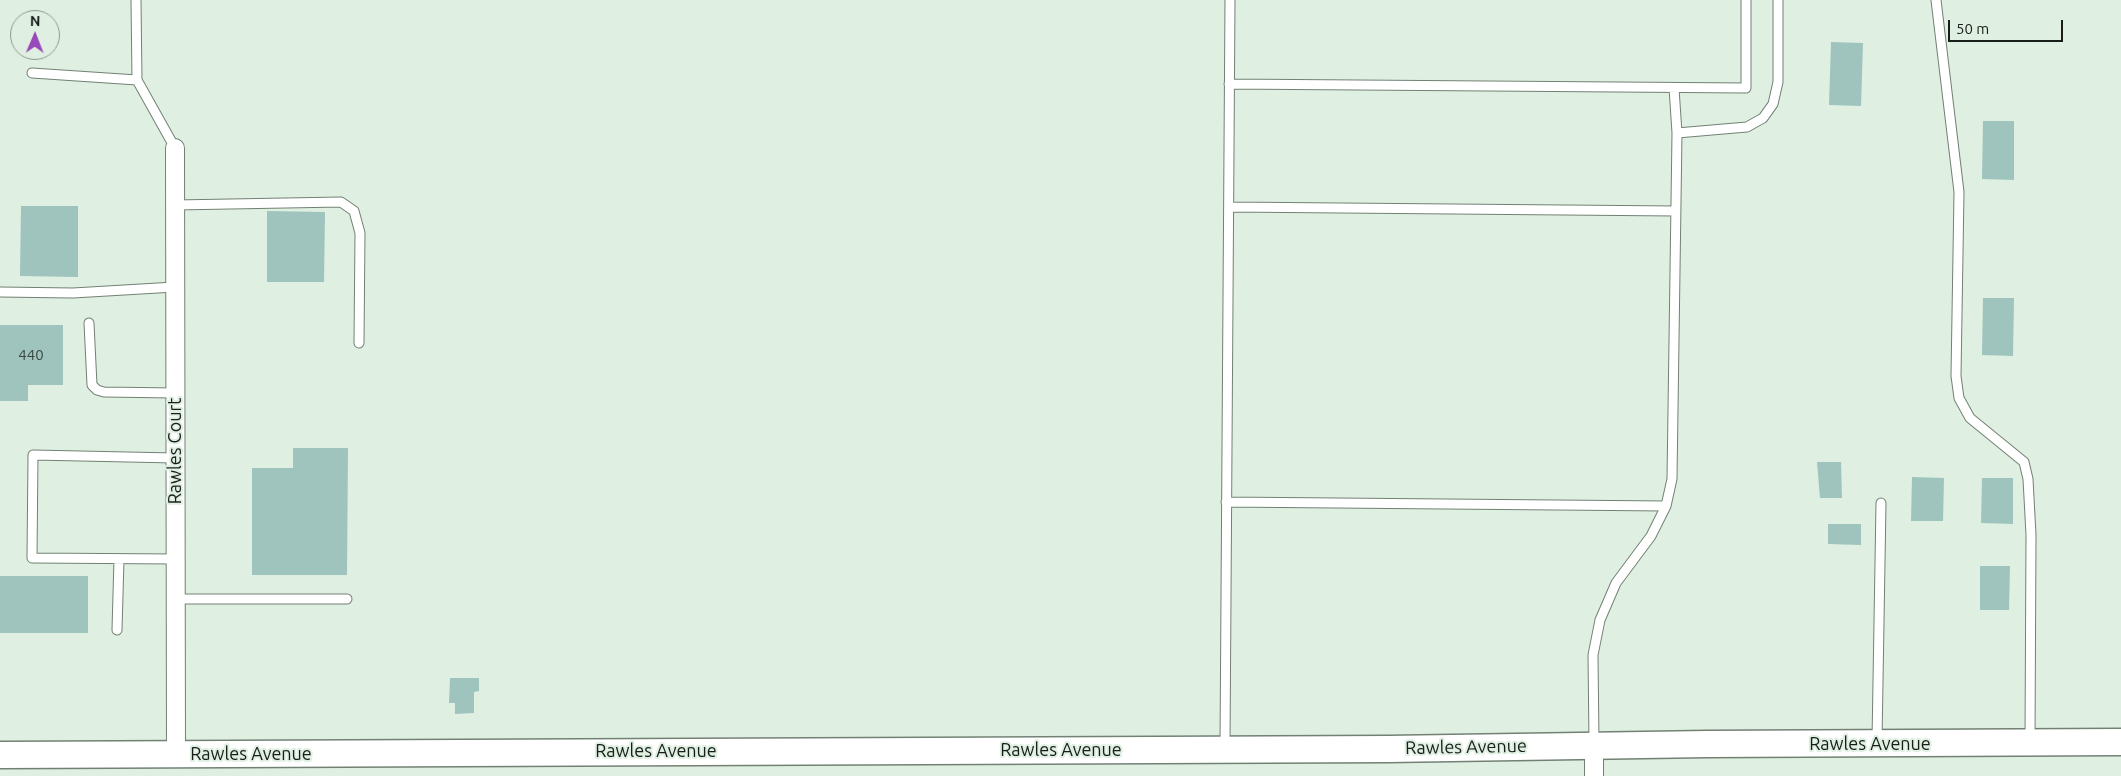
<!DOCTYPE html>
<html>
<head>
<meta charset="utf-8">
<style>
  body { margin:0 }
  #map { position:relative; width:2121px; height:776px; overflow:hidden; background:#dfefe1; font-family:Ubuntu,sans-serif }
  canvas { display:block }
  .north { position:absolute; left:10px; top:10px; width:50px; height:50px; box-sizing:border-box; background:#dfefe1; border:1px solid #8f9b91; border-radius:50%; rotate:1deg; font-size:14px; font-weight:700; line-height:20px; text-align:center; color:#181d19 }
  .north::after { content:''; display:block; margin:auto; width:18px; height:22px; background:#994aba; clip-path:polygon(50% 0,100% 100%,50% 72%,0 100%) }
  .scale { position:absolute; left:1948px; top:20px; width:115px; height:22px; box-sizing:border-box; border:2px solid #181d19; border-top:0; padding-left:6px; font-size:15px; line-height:18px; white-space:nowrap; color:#181d19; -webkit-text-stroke:4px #dfefe1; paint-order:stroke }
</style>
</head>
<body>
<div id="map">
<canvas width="2121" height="776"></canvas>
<div class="north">N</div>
<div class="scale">50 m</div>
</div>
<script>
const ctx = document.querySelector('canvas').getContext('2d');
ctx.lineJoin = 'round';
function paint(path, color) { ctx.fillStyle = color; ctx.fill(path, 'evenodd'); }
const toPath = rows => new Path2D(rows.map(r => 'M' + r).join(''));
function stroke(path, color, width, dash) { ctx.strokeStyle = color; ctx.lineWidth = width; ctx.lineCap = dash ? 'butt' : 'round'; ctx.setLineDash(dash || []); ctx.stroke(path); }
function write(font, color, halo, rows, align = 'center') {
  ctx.font = font + ' Ubuntu,sans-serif'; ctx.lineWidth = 4; ctx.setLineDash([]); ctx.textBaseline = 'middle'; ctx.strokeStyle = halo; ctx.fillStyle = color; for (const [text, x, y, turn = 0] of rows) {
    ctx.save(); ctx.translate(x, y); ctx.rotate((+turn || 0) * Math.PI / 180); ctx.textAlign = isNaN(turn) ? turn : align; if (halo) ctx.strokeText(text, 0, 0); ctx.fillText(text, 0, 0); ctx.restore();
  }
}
paint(toPath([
  [1831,42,1863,43,1861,106,1829,105],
  [1983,121,2014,121,2014,180,1982,179],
  [21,206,78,206,78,277,20,276],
  [267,211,325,212,324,282,267,282],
  [1983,298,2014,298,2013,356,1982,355],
  [0,325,63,325,63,385,28,385,28,401,0,401],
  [293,448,348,448,347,575,252,575,252,468,293,468],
  [1817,462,1841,462,1842,498,1820,498],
  [1912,477,1944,478,1943,521,1911,521],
  [1982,478,2013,478,2013,524,1981,523],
  [1828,524,1861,524,1861,545,1828,544],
  [1980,566,2010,566,2009,610,1980,610],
  [0,576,88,576,88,633,0,633],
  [450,678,479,678,479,691,474,692,474,713,455,714,455,703,449,703]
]), '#9ec4bd');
const lane = toPath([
  [136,0,137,80],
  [1936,0,1959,192,1956,376,1959,398,1970,418,2024,462,2028,479,2031,535,2030,741],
  [32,73,137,80,175,148],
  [1229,84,1746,88,1746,0],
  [1674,88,1677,133],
  [175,205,341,202,354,211,360,233,359,343],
  [1229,207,1676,211],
  [0,292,73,293,175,287],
  [89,323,92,385,97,390,104,392,175,393],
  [1226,502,1666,506],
  [175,559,32,558,33,455,175,458],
  [176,599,347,599],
  [117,630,119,559],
  [1877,741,1881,503],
  [1594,742,1593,655,1600,620,1616,583,1651,536,1666,506,1672,479,1677,133,1747,127,1763,118,1773,104,1778,82,1778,0],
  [1225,746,1230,0]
]);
const street = toPath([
  [175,148,176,754],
  [1594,745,1594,776]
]);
const secondary = toPath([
  [0,755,1388,749,1707,744,2121,742]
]);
stroke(lane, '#728174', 11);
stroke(street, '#728174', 20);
stroke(secondary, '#728174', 29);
stroke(lane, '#fff', 9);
stroke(street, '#fff', 18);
stroke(secondary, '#fff', 26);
write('15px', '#3a4742', null, [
  ["440",31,355]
]);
write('18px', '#181d19', '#dfefe1', [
  ["Rawles Court",175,451,-90],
  ["Rawles Avenue",1870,744],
  ["Rawles Avenue",1466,747,-1],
  ["Rawles Avenue",1061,750],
  ["Rawles Avenue",656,751],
  ["Rawles Avenue",251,754]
]);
</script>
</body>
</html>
